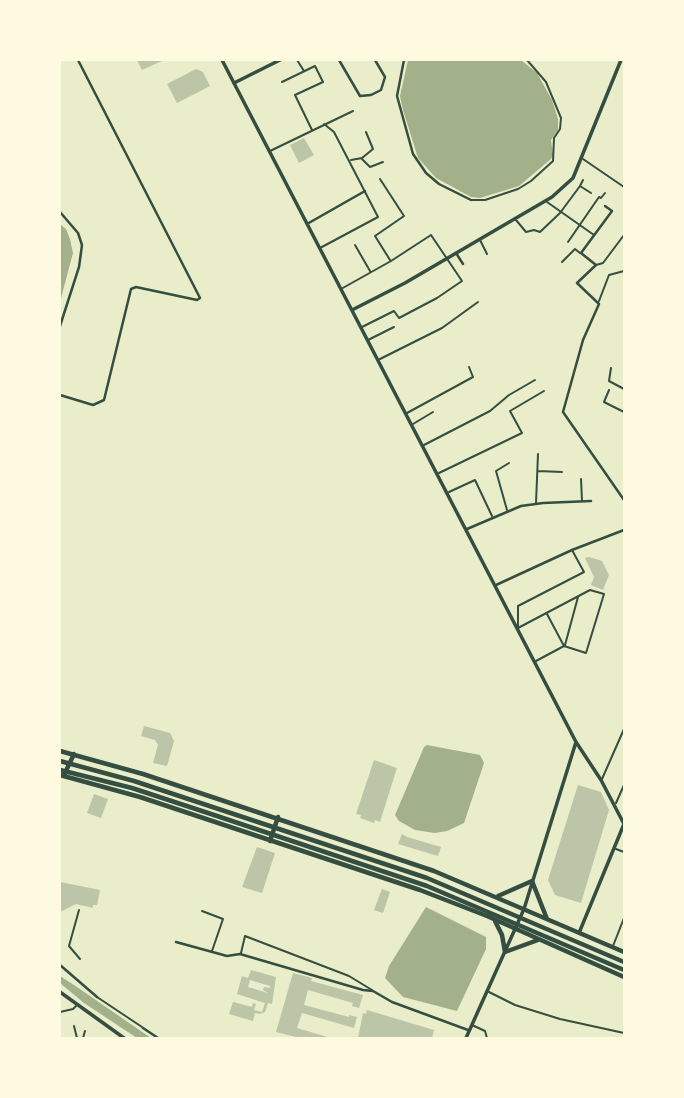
<!DOCTYPE html>
<html>
<head>
<meta charset="utf-8">
<style>
  body { margin:0 }
  #map { position:relative; width:684px; height:1098px; overflow:hidden; background:#e9edc9; font-family:Mulish,sans-serif }
  canvas { display:block }
  .frame { position:absolute; inset:0; border:61px solid #fefae0; pointer-events:none }
</style>
</head>
<body>
<div id="map">
<canvas width="684" height="1098"></canvas>
<div class="frame"></div>
</div>
<script>
const ctx = document.querySelector('canvas').getContext('2d');
ctx.lineJoin = 'round';
function paint(path, color) { ctx.fillStyle = color; ctx.fill(path, 'evenodd'); }
const toPath = rows => new Path2D(rows.map(r => 'M' + r).join(''));
function stroke(path, color, width, dash) { ctx.strokeStyle = color; ctx.lineWidth = width; ctx.lineCap = dash ? 'butt' : 'round'; ctx.setLineDash(dash || []); ctx.stroke(path); }
paint(toPath([
  [408,60,521,60,537,73,552,100,558,119,558,130,551,140,553,155,551,159,519,186,480,198,471,197,436,178,418,158,403,110,400,96],
  [60,224,66,229,70,239,73,253,60,302],
  [427,745,480,755,484,763,464,823,447,831,435,833,415,830,399,821,395,815,424,747],
  [426,907,486,937,486,949,457,1011,403,997,385,978,389,966],
  [60,976,74,985,151,1038,137,1038,84,1003,60,983]
]), '#a3b18a');
paint(toPath([
  [137,60,164,60,142,70],
  [196,69,203,72,210,86,177,103,167,84],
  [304,138,314,155,299,163,290,145],
  [589,557,602,561,609,575,603,590,591,585,594,577,585,558],
  [144,726,170,733,174,741,167,766,153,763,158,745,155,740,141,736],
  [374,760,397,768,380,822,375,820,374,823,360,818,361,815,356,814],
  [578,785,601,792,609,810,581,903,555,895,548,880],
  [94,794,108,799,101,818,87,813],
  [402,834,407,837,441,847,438,856,398,844],
  [257,847,275,853,262,893,242,887],
  [60,882,100,890,97,905,93,905,93,908,76,904,60,912],
  [382,889,390,892,383,913,374,910],
  [251,970,276,977,272,1004,268,1003,265,1012,260,1014,255,1013,253,1021,229,1014,233,1002,252,1007,253,1003,256,1004,254,1010,262,1012,265,1003,237,994,242,976,248,978],
  [250,980,270,986,270,988,264,987,263,990,268,993,248,987],
  [293,973,312,978,311,981,363,995,359,1008,352,1006,353,1003,308,990,304,1005,349,1017,349,1015,357,1017,354,1028,302,1013,297,1028,331,1038,300,1038,276,1032],
  [367,1010,434,1030,432,1038,358,1038,363,1013,366,1014]
]), '#bcc5a7');
stroke(toPath([
  [297,60,304,71],
  [282,82,315,66,323,82,295,95,312,130],
  [270,151,353,111],
  [362,159,370,167,383,162],
  [583,159,624,187],
  [351,160,362,158,373,149,366,132],
  [380,179,404,216,375,236,390,260],
  [583,180,580,186,591,193],
  [471,200,485,200,518,189,531,181,553,161,554,138,560,129,561,118,546,82,527,60],
  [547,202,594,235],
  [516,220,526,232,534,230,540,232,560,213,580,186],
  [480,240,487,254],
  [568,242,599,197,601,198,605,193],
  [355,245,370,271],
  [320,248,378,217,334,132,324,124],
  [562,262,575,249,580,253],
  [596,265,603,263,624,235],
  [341,289,391,261,431,235,462,281,437,298,399,318,394,311,362,327],
  [599,301,609,275,624,271],
  [368,340,394,327],
  [380,359,442,328,478,302],
  [611,368,609,381,624,389],
  [609,390,604,402,624,412],
  [407,413,473,377,469,367],
  [413,424,433,412],
  [424,445,490,411,509,395,535,380],
  [538,471,562,472],
  [439,473,522,433,510,411,544,391],
  [581,479,582,501],
  [449,492,475,480,492,516],
  [536,503,538,454],
  [507,510,496,471,509,463],
  [547,614,564,646],
  [565,645,578,597],
  [536,661,564,646,586,653,604,594,590,590,518,628,518,606,584,572,572,550],
  [602,779,624,729],
  [616,803,624,785],
  [616,849,624,852],
  [79,910,69,946,80,959],
  [202,911,223,919,212,951],
  [613,946,624,918],
  [241,953,245,936,349,976,372,990],
  [489,992,515,1005,560,1019,624,1033],
  [97,997,142,1027],
  [60,1012,73,1009,76,1006],
  [472,1025,485,1031,487,1038],
  [74,1026,77,1038],
  [83,1038,85,1031]
]), '#344e41', 2);
stroke(toPath([
  [339,60,360,96,371,95,381,90,385,77,375,60],
  [404,60,397,96,413,154,426,173,439,184,471,200],
  [605,206,612,211,581,253,596,265,577,283,599,304,583,340,563,412,624,500],
  [60,212,78,233,82,245,79,267,60,326],
  [307,224,365,191],
  [456,253,463,264],
  [60,395,93,405,104,400,131,289,136,287,197,300,200,298,78,60],
  [467,529,521,506,543,503,591,501],
  [496,585,572,550,624,530],
  [176,942,227,956,240,954,363,990,373,991,392,1002,468,1030],
  [60,965,97,997],
  [143,1028,158,1038]
]), '#344e41', 2.5);
stroke(toPath([
  [234,83,280,60],
  [352,310,405,283,552,197,573,178,621,60],
  [60,992,124,1038]
]), '#344e41', 3.5);
stroke(toPath([
  [222,60,576,742,601,780,624,824,579,933],
  [466,1038,524,909,576,742]
]), '#344e41', 3.5);
stroke(toPath([
  [60,751,143,774,434,871,624,952],
  [65,773,74,754],
  [60,775,140,797,420,890,487,916,624,977],
  [270,841,278,817],
  [498,896,532,881,547,919],
  [495,921,502,935,505,952,538,940]
]), '#344e41', 4.5);
stroke(toPath([
  [60,761,134,781,427,878,624,962],
  [60,770,132,788,211,814,427,886,624,970]
]), '#344e41', 4.5);
</script>
</body>
</html>
